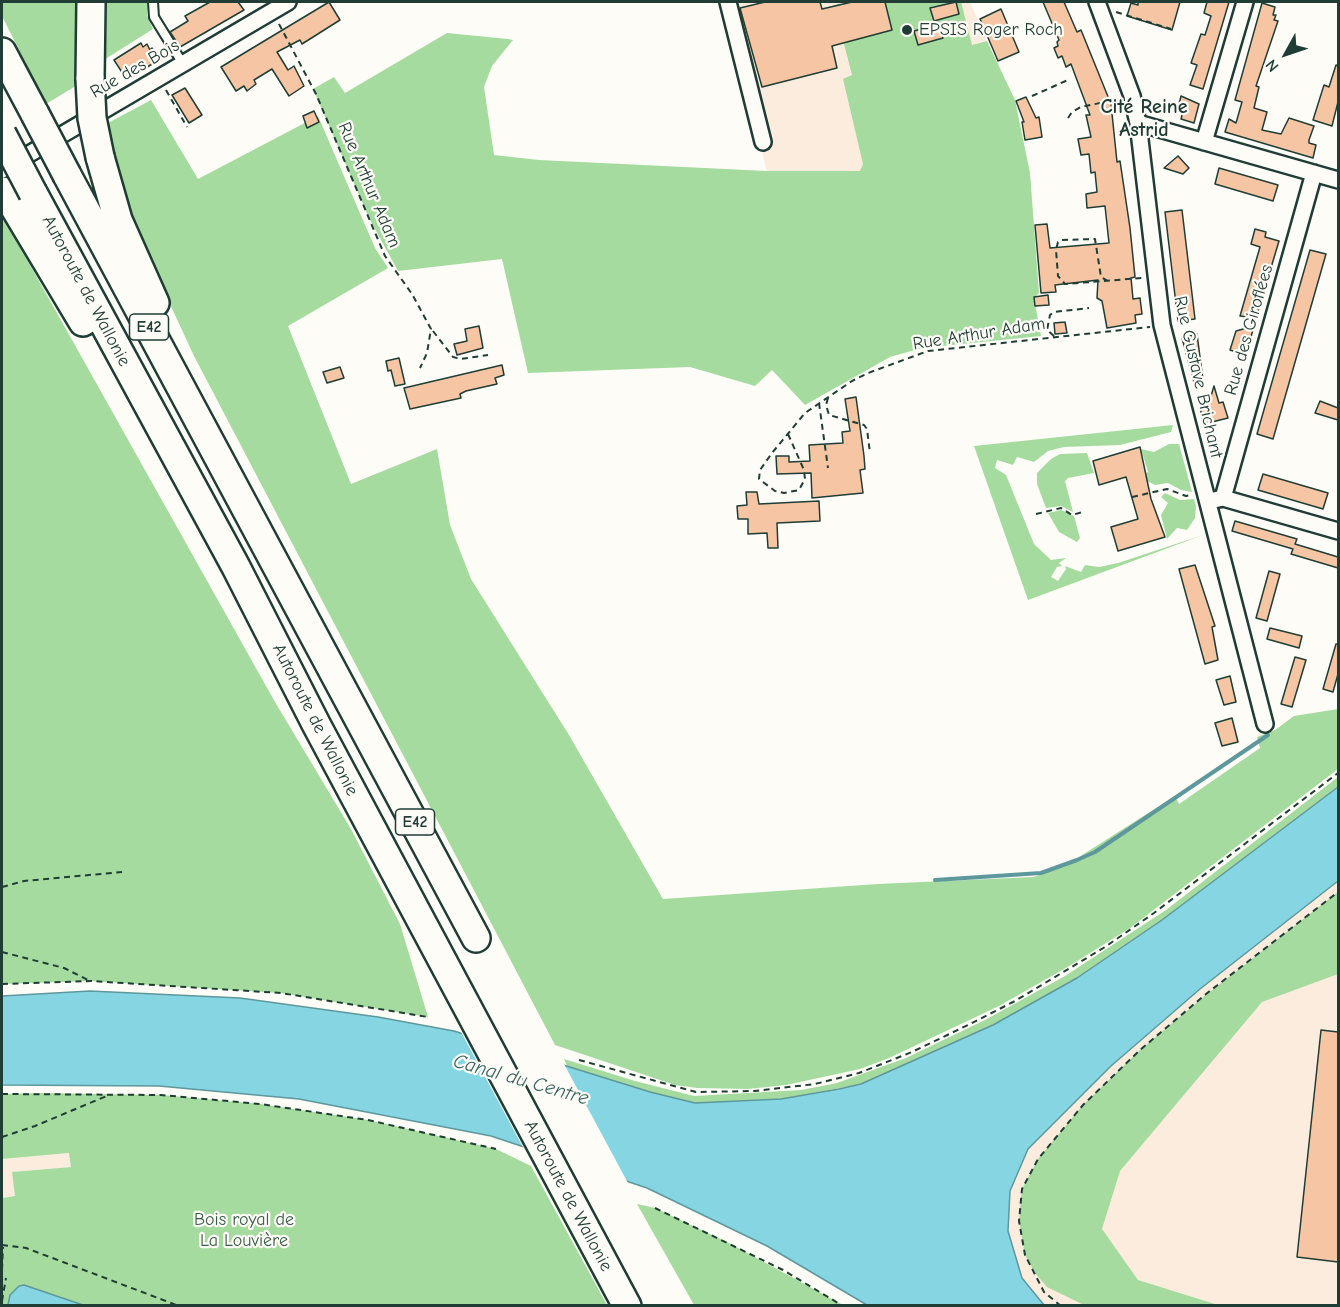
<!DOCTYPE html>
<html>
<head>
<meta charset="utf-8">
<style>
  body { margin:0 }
  #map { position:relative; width:1340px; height:1307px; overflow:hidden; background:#fdfcf7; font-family:"Comic Neue",sans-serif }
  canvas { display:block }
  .frame { position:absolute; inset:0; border:3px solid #1f3d34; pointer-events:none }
  .north { position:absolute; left:1256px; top:24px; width:60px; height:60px; -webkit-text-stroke:4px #fdfcf7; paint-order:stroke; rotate:230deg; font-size:16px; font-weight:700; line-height:24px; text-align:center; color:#1f3d34 }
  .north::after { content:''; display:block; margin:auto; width:21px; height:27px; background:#1f3d34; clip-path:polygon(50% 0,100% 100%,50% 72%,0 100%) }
</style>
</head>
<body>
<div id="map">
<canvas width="1340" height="1307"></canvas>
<div class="frame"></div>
<div class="north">N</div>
</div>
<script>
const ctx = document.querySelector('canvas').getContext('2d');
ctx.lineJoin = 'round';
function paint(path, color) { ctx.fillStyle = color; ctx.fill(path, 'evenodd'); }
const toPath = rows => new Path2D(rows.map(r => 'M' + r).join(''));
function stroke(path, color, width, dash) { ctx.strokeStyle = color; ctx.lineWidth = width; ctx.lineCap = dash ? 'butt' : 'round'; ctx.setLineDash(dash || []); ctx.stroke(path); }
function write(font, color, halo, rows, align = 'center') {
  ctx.font = font + ' "Comic Neue",sans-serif'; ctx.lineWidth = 4.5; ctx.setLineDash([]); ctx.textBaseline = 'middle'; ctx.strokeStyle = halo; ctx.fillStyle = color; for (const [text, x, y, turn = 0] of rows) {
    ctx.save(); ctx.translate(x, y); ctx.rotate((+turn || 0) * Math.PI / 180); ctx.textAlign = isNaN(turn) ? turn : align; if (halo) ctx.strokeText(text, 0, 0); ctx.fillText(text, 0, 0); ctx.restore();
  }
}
paint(toPath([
  [734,2,970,2,987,41,972,45,863,164,861,171,767,171,759,141],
  [1338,881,1338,1305,1044,1305,1022,1278,1008,1231,1010,1191,1028,1149,1111,1066,1200,989],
  [70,1153,71,1167,13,1172,15,1196,2,1198,2,1159]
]), '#fbecde');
paint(toPath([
  [2,2,85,2,79,84,46,104,2,16],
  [104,2,149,2,147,15,153,29,99,63],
  [848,2,961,2,972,45,987,41,1015,100,1030,173,1039,293,1034,298,1041,336,922,348,890,357,805,405,772,370,755,386,690,367,528,373,502,259,398,271,369,218,313,89,334,77,345,93,447,33,508,39,513,40,492,66,484,87,494,155,539,160,767,171,860,171,863,164,843,79,852,75,834,5],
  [151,100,198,179,318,116,375,248,388,268,288,326,351,484,437,449,450,525,471,579,569,735,663,899,878,884,1034,877,1068,864,1175,796,1179,804,1260,748,1257,737,1275,730,1294,716,1338,709,1338,769,1130,928,1071,965,999,1006,889,1058,860,1069,786,1085,748,1089,697,1088,675,1085,555,1045,194,356,137,233,122,196,107,132,108,123],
  [2,215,275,702,351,829,400,924,428,1017,281,993,91,981,2,984],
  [1173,425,1171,432,1120,445,1064,447,1048,451,1034,462,1017,457,1013,465,997,460,995,468,1006,475,1034,544,1051,560,1066,558,1059,563,1062,566,1057,567,1051,577,1058,581,1066,569,1065,566,1081,572,1085,565,1099,567,1118,563,1203,535,1028,600,974,446],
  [1169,444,1179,444,1192,492,1181,490,1168,483,1155,485,1147,481,1146,473,1148,472,1141,449,1154,452],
  [1087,453,1094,473,1068,478,1065,481,1073,512,1061,506,1046,508,1037,484,1037,473,1051,459,1060,454],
  [1165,493,1180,500,1194,499,1196,506,1195,518,1187,530,1177,528,1167,539,1161,515,1168,503,1161,497],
  [1061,510,1074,516,1080,538,1077,542,1059,532,1048,513],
  [1338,777,1338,787,1162,920,1077,978,993,1025,861,1084,781,1099,695,1103,650,1093,567,1066,564,1059,635,1081,694,1096,801,1090,837,1083,906,1058,985,1020,1065,976,1166,910],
  [1338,892,1338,974,1262,1002,1120,1171,1102,1229,1138,1280,1218,1305,1084,1305,1047,1287,1035,1273,1025,1255,1019,1221,1022,1189,1038,1159,1083,1105,1140,1050,1207,994],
  [41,1093,161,1095,260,1104,368,1120,496,1149,531,1166,607,1305,2,1305,2,1198,15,1196,12,1172,71,1167,69,1153,2,1159,2,1094],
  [637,1204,655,1208,727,1242,843,1305,694,1305]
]), '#a5db9e');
const water = toPath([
  [1338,787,1338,881,1200,989,1111,1066,1028,1149,1010,1191,1008,1231,1022,1278,1044,1305,867,1305,767,1246,647,1188,491,1136,299,1099,159,1086,2,1085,2,996,90,991,240,998,378,1017,454,1031,650,1092,695,1103,781,1099,839,1089,861,1084,993,1025,1077,978,1162,920,1338,787],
  [24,1285,83,1305,8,1305,10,1295,19,1286,24,1285]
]);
paint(water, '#86d5e2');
stroke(water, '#5d989c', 1.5);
paint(toPath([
  [460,1030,563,1062,629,1185,525,1151]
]), '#fdfcf7');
stroke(toPath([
  [935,880,1041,873,1077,860,1095,852,1268,735]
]), '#5d989c', 4);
const building = toPath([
  [210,2,238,2,244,10,180,47,170,32,188,21,185,16,210,2],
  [329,2,340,20,302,44,300,40,277,52,288,70,294,66,304,86,289,96,272,69,254,80,256,84,247,91,244,86,236,91,221,67,329,2],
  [765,2,820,2,822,9,852,2,885,2,892,30,832,46,837,68,762,87,740,8,765,2],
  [956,2,959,14,934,21,930,8,956,2],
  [1043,2,1064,2,1077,32,1081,30,1111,104,1117,162,1120,161,1130,228,1135,277,1131,278,1133,299,1140,298,1142,314,1135,315,1136,323,1107,328,1102,301,1097,298,1098,280,1055,285,1056,292,1041,293,1035,225,1047,224,1050,248,1109,243,1105,206,1087,208,1086,194,1097,192,1095,172,1091,173,1089,154,1081,155,1078,139,1091,137,1086,115,1090,115,1071,64,1066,67,1062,56,1058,58,1054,48,1058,46,1057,42,1059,40,1043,2],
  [1138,2,1180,2,1172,30,1127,16,1131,3,1138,5,1138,2],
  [1207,2,1229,2,1203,89,1190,85,1197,65,1191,63,1201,34,1205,35,1211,16,1204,13,1207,2],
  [1262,3,1275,7,1273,15,1276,15,1274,20,1278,21,1256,86,1259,87,1254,108,1267,112,1262,130,1281,134,1289,118,1314,126,1309,140,1309,143,1316,145,1313,158,1225,132,1229,119,1236,123,1242,102,1235,100,1262,3],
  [1001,9,1019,52,998,61,980,19,1001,9],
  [940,24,943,38,918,45,914,31,940,24],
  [141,43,143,47,147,44,150,50,152,48,160,59,127,80,114,60,141,43],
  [1336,65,1338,66,1338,102,1332,126,1313,120,1324,85,1329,87,1336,65],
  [185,88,202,115,189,123,172,95,185,88],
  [1181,96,1199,104,1194,123,1181,119,1183,111,1178,108,1181,96],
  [1026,97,1036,118,1039,117,1042,137,1025,140,1022,122,1024,122,1016,101,1026,97],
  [314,111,319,122,307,128,303,116,314,111],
  [1178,156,1189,168,1183,174,1164,168,1178,156],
  [1219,168,1278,185,1273,201,1215,184,1219,168],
  [1182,210,1195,319,1178,321,1165,212,1182,210],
  [1255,229,1266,232,1265,237,1279,241,1256,318,1240,316,1260,247,1251,244,1255,229],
  [1310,250,1326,254,1273,439,1257,434,1310,250],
  [1048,295,1049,305,1035,306,1034,297,1048,295],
  [1065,322,1067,333,1055,334,1054,323,1065,322],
  [479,326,483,348,457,355,454,344,467,341,465,329,479,326],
  [1254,326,1246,355,1230,350,1236,331,1254,326],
  [1197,334,1203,380,1194,382,1182,338,1197,334],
  [399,358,405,384,395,386,391,370,388,371,386,361,399,358],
  [502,365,504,375,495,378,497,384,466,391,460,394,461,398,410,409,404,388,502,365],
  [340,367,344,378,327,383,323,372,340,367],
  [1214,386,1219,403,1223,402,1228,418,1204,424,1200,408,1208,406,1214,386],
  [856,397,864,456,865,469,860,470,863,493,812,498,811,473,777,474,776,456,789,456,789,462,810,461,809,445,843,443,842,432,850,431,845,399,856,397],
  [1320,401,1338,408,1338,420,1315,413,1320,401],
  [1140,447,1151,499,1165,537,1118,551,1111,527,1138,519,1126,477,1099,485,1093,461,1140,447],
  [1263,474,1328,493,1323,509,1258,490,1263,474],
  [746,492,757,492,759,504,819,501,820,521,777,523,778,548,768,548,767,533,748,534,748,519,738,519,737,506,747,505,746,492],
  [1235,521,1297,539,1295,544,1338,557,1338,568,1291,554,1293,549,1232,531,1235,521],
  [1195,565,1215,626,1212,627,1218,660,1205,664,1179,569,1195,565],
  [1269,571,1280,574,1267,621,1256,618,1269,571],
  [1270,628,1302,636,1299,648,1267,639,1270,628],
  [1336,644,1338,644,1338,674,1333,692,1323,689,1336,644],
  [1295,657,1306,660,1292,707,1281,704,1295,657],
  [1230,676,1236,702,1224,705,1216,680,1230,676],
  [1232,718,1238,742,1222,746,1215,723,1232,718],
  [1321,1030,1338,1032,1338,1262,1297,1257,1321,1030]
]);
paint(building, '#f5c5a4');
stroke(building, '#1f3d34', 1.5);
const lane = toPath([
  [153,2,154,17,183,64]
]);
const street = toPath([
  [728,2,763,142],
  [1097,2,1132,96,1138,123,1162,325,1265,724],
  [1138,123,1338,180],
  [1204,142,1245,2],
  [2,170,288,2],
  [1223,498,1314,173],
  [1214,500,1223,498,1338,531]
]);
const highway = toPath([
  [2,52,35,114],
  [90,79,91,2],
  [100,157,118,220,155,303],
  [67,175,476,938],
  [2,191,13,205,83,322],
  [33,193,236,567,316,724,627,1306]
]);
stroke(lane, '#1f3d34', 12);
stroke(street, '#1f3d34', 20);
stroke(highway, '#1f3d34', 32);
stroke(toPath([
  [1116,12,1171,29],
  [279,24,316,94,385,256,412,294,431,329,427,353,420,368],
  [166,90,187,127],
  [1032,96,1068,80],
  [1068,118,1072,112,1081,107,1119,99],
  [1108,281,1101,277,1095,239,1062,240,1058,242,1056,250,1058,276,1065,284,1142,278],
  [433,331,453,357,461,359,488,355],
  [1054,336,1047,330,1050,315,1054,312,1089,308],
  [828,398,826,405,829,415,864,425,867,429,870,453],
  [819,403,828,468],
  [788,434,804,470,805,479,799,490,784,493,775,491,759,479,760,470,772,453,805,413,852,381,868,373,928,351,1150,327],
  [1132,497,1167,489,1186,496,1191,495],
  [1036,514,1061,508,1072,515,1083,512],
  [2,887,24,881,122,872],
  [2,952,64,968,88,980],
  [2,984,91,981,281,993,428,1017],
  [579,1060,696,1092,755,1091,815,1084,859,1073,912,1052,968,1025,1015,1001,1105,947,1154,913,1338,773],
  [2,1094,161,1095,260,1104,368,1120,496,1149],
  [2,1137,35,1126,109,1095],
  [655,1208,783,1270,843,1306],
  [2,1245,26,1248,179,1306],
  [2,1270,3,1247],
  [2,1301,6,1278],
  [1061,1306,1044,1292,1025,1255,1019,1221,1022,1189,1038,1159,1083,1105,1140,1050,1206,994,1338,892]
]), '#1f3d34', 2, [6, 4.5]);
stroke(lane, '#fdfcf7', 8);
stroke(street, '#fdfcf7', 15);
stroke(highway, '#fdfcf7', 27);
const highwayBridge = toPath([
  [90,79,92,118,100,157],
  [35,114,67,175],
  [2,134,33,193]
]);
stroke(highwayBridge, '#1f3d34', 32, []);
stroke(highwayBridge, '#fdfcf7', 27);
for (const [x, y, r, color] of [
  [907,30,6,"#1f3d34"]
]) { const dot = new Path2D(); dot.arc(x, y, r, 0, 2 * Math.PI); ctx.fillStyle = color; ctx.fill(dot); stroke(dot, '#fdfcf7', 2); }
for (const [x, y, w] of [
  [149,327,39],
  [415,822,39]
]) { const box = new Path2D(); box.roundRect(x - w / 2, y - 13, w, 26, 4.5); ctx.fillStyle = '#fdfcf7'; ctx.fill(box); stroke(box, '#1f3d34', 1.5); }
write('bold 16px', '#1f3d34', null, [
  ["E42",149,327],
  ["E42",415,822]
]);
write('18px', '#1f3d34', '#fdfcf7', [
  ["EPSIS Roger Roch",919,30]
], 'left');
write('18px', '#1f3d34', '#fdfcf7', [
  ["Rue des Bois",135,69,-30],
  ["Rue Arthur Adam",369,185,67],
  ["Autoroute de Wallonie",86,291,62],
  ["Rue des Giroflées",1249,330,-74],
  ["Rue Arthur Adam",979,334,-9],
  ["Rue Gustave Brichant",1198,377,77],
  ["Autoroute de Wallonie",315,720,63],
  ["Autoroute de Wallonie",568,1196,62]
]);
write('18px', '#3a5d49', '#fdfcf7', [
  ["Bois royal de",244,1220],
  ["La Louvière",244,1241]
]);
write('bold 20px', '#1f3d34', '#fdfcf7', [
  ["Cité Reine",1144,107],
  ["Astrid",1144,130]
]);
write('italic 20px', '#396360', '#fdfcf7', [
  ["Canal du Centre",521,1080,16]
]);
</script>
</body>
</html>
